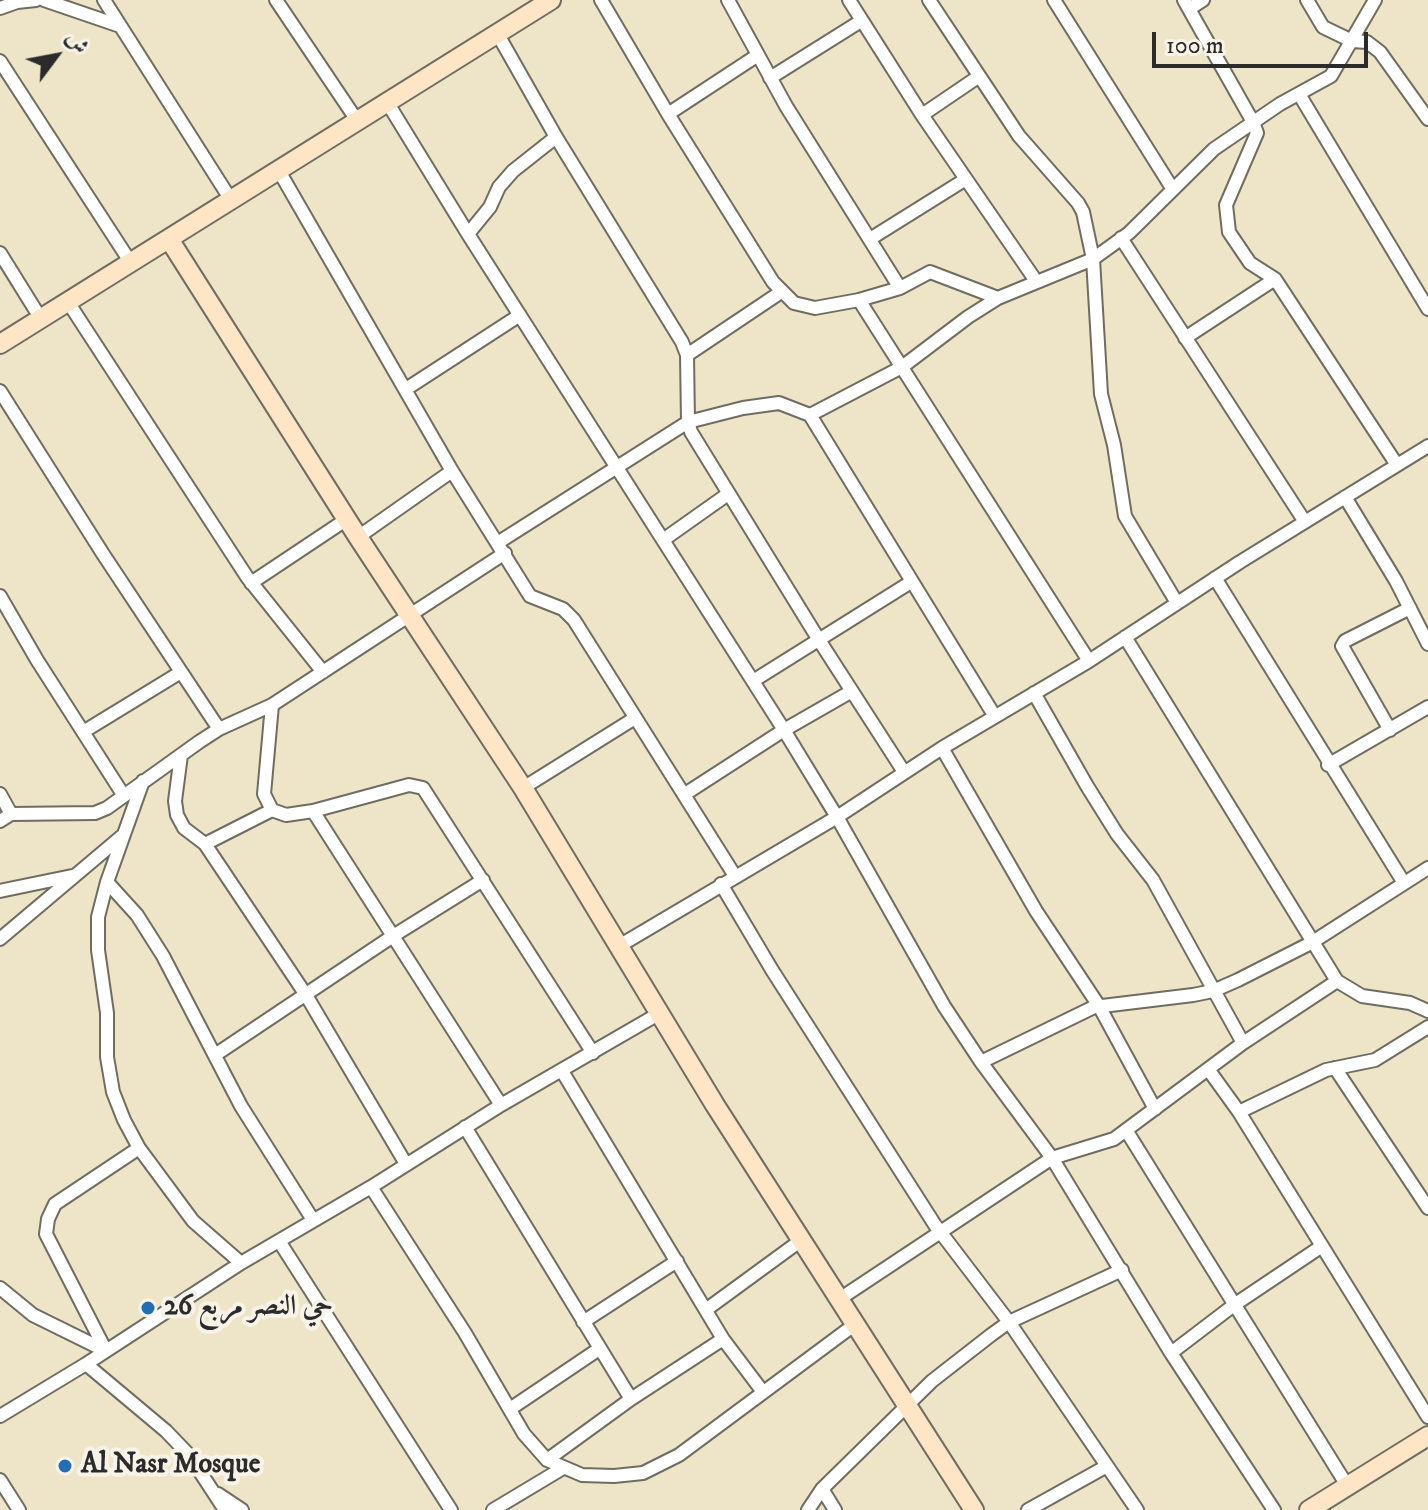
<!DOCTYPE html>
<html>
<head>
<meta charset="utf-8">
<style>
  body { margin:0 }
  #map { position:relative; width:1428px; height:1510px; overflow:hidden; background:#eee5c8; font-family:"IM FELL DW Pica",Amiri,serif }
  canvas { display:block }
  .north { position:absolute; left:16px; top:16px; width:80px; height:80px; -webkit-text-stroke:6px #f7f3e8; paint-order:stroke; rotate:58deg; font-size:22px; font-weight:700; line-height:32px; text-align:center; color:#2b2b2b }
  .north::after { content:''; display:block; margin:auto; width:28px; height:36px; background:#2b2b2b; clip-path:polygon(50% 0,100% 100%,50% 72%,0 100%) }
  .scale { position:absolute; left:1152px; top:32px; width:216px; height:36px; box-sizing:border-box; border:4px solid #2b2b2b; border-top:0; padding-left:10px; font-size:24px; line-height:28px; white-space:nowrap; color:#2b2b2b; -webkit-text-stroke:6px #f7f3e8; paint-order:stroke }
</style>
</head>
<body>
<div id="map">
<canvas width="1428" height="1510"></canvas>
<div class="north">ش</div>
<div class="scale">100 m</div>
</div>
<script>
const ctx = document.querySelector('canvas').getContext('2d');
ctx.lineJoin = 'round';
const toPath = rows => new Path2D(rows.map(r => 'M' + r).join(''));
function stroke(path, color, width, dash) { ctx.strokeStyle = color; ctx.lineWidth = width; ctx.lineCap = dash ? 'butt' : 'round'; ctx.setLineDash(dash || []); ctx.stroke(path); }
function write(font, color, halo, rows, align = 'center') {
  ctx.font = font + ' "IM FELL DW Pica",Amiri,serif'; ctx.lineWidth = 8; ctx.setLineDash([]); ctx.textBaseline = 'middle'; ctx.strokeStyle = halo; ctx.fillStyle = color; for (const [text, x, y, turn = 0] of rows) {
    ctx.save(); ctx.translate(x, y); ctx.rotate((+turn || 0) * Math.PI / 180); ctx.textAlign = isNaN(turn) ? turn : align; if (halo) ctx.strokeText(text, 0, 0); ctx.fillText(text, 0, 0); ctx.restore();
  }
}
const street = toPath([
  [44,0,120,26],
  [104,0,231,200],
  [276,0,358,122],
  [601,0,668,114,773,282,794,303,815,308,859,300,900,288,930,272,998,298],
  [728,0,786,106,900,288],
  [849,0,922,115,978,77],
  [929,0,1019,136,1078,203,1083,212,1093,259,1101,394,1114,445,1125,516,1177,603],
  [1054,0,1172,188],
  [1184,0,1189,9,1203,0],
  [1307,0,1323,27,1352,41,1367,42,1380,52,1428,119],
  [0,8,17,2,36,0],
  [1189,9,1253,122,1257,133,1226,205,1229,232,1250,263,1275,279,1397,465],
  [497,33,556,137,682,342,687,355,688,422,691,432,819,640,904,772],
  [0,61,131,263],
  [770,78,861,21],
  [1299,94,1428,309],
  [387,102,468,234,784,730,837,817,944,1006,981,1062,1052,1158,1171,1353,1274,1510],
  [668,114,758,55],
  [922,115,1036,281],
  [279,171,452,471,358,537],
  [468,234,490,207,499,187,513,171,556,137],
  [1121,238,1305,522],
  [870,239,966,179],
  [0,253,41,319],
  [859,300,1089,661],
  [68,302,247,577,323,672],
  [1185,338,1275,279],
  [687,355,781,292],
  [406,389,520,315],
  [0,391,103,554,219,729],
  [810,415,994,715],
  [452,471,530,596,563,609,574,620,735,876],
  [1345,497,1396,581,1428,644],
  [663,540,728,494],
  [499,542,688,422,743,408,779,403,810,415,902,367,968,317,998,298,1093,259,1129,233,1214,149,1280,104,1331,76,1375,0],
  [1215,578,1404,883],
  [251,583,347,519],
  [0,596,37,660,124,796],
  [1125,637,1337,981,1362,996,1410,1003,1428,1011],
  [753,681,911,582],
  [1034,693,1087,786,1117,834,1153,880,1243,1043],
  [272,705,264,794,272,810,286,815,313,811,409,785,423,788,593,1053],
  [1390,730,1342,646,1345,641,1410,608],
  [83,732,181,672],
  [942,748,1036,911,1099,1006,1155,1109],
  [181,755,175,801,177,815,184,828,205,844,306,995,406,1164],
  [1328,765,1428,707],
  [143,781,107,882,98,917,98,950,107,1013,107,1057,113,1092,124,1120,139,1148,193,1221,241,1263],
  [523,788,635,718],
  [0,794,11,814],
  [685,794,784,730,852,691],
  [313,811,501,1105],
  [0,821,11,814,95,813,107,808,199,742,219,729,272,705,505,553],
  [205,844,272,810],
  [107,882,137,915,163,956,241,1106,313,1220],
  [721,884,772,970,935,1225,1009,1322,1137,1510],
  [0,891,72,876],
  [0,939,122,836],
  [619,946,837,817,942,748,1089,661,1240,562,1428,446],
  [215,1055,393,936,483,880],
  [981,1062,1094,1007,1193,995,1213,991,1238,980,1311,943,1428,868],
  [1335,1068,1428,1208],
  [1208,1069,1239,1112,1428,1417],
  [562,1071,723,1339,763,1392],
  [1239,1112,1326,1070,1375,1060,1428,1027],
  [465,1127,631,1399],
  [1126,1130,1348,1487],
  [371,1187,465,1333,524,1434,547,1460,582,1475,614,1476,643,1473,679,1455,854,1325],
  [279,1241,451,1510],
  [0,1288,33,1315,106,1351],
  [838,1300,1052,1158,1114,1139,1243,1043,1337,981],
  [707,1309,800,1241],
  [583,1322,677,1261],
  [106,1351,46,1234,48,1219,55,1204,139,1148],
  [1171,1353,1234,1305,1322,1246],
  [86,1364,166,1431,189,1455,225,1510],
  [510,1409,599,1349],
  [0,1416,86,1364,241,1263,371,1187,501,1105,660,1013],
  [547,1460,631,1399,723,1339],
  [0,1480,19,1510],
  [822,1489,835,1510],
  [218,1494,242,1510],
  [493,1510,563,1468],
  [808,1510,822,1489,932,1381,991,1335,1009,1322,1122,1270],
  [1028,1510,1107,1466]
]);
const secondary = toPath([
  [169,239,358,537,523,788,715,1105,974,1510],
  [0,344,551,0],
  [1309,1510,1428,1436]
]);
stroke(street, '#6f6c62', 16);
stroke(secondary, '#6f6c62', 22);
stroke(street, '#fff', 12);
stroke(secondary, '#fde5c5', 18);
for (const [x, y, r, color] of [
  [148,1308,8,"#1f6fb2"],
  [65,1466,8,"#1f6fb2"]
]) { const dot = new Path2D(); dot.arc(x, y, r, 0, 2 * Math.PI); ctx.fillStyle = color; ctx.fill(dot); stroke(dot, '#f7f3e8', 3); }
write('bold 28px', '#2b2b2b', '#f7f3e8', [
  ["حي النصر مربع 26",164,1308],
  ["Al Nasr Mosque",81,1466]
], 'left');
</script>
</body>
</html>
